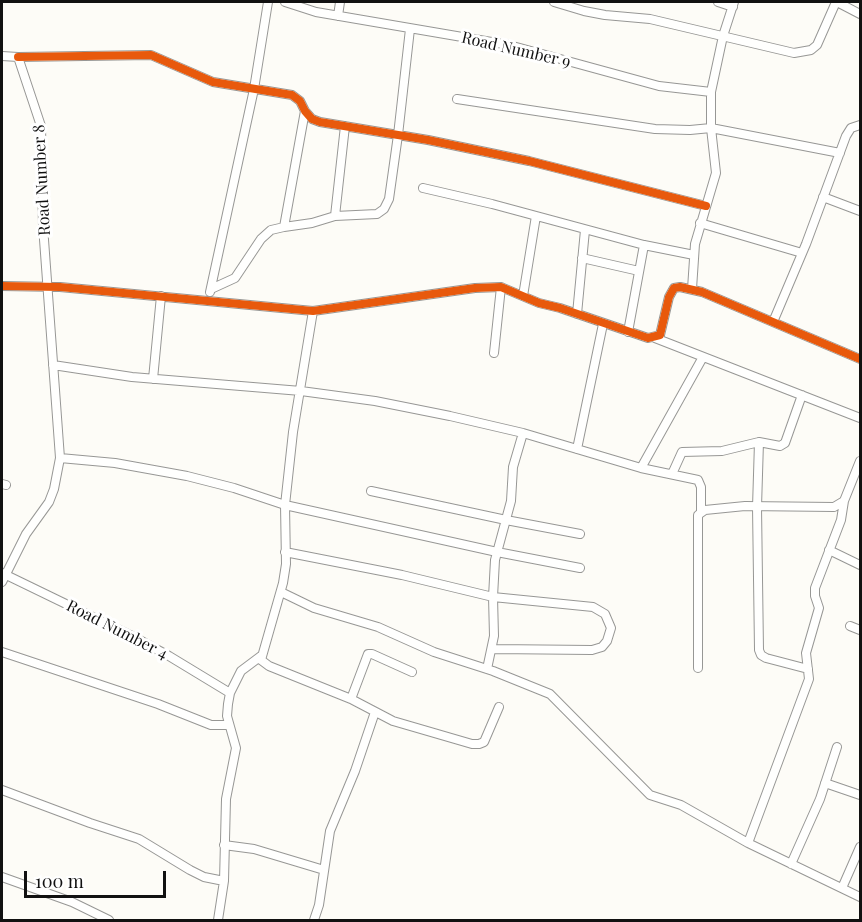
<!DOCTYPE html>
<html>
<head>
<meta charset="utf-8">
<style>
  body { margin:0 }
  #map { position:relative; width:862px; height:922px; overflow:hidden; background:#fdfcf7; font-family:"Playfair Display",serif }
  canvas { display:block }
  .frame { position:absolute; inset:0; border:3px solid #111; pointer-events:none }
  .scale { position:absolute; left:24px; top:871px; width:142px; height:27px; box-sizing:border-box; border:3px solid #111; border-top:0; padding-left:8px; font-size:18px; line-height:21px; white-space:nowrap; color:#111; -webkit-text-stroke:4px #fff; paint-order:stroke }
</style>
</head>
<body>
<div id="map">
<canvas width="862" height="922"></canvas>
<div class="frame"></div>
<div class="scale">100 m</div>
</div>
<script>
const ctx = document.querySelector('canvas').getContext('2d');
ctx.lineJoin = 'round';
const toPath = rows => new Path2D(rows.map(r => 'M' + r).join(''));
function stroke(path, color, width, dash) { ctx.strokeStyle = color; ctx.lineWidth = width; ctx.lineCap = dash ? 'butt' : 'round'; ctx.setLineDash(dash || []); ctx.stroke(path); }
function write(font, color, halo, rows, align = 'center') {
  ctx.font = font + ' "Playfair Display",serif'; ctx.lineWidth = 6; ctx.setLineDash([]); ctx.textBaseline = 'middle'; ctx.strokeStyle = halo; ctx.fillStyle = color; for (const [text, x, y, turn = 0] of rows) {
    ctx.save(); ctx.translate(x, y); ctx.rotate((+turn || 0) * Math.PI / 180); ctx.textAlign = isNaN(turn) ? turn : align; if (halo) ctx.strokeText(text, 0, 0); ctx.fillText(text, 0, 0); ctx.restore();
  }
}
const minor = toPath([
  [285,2,316,12,509,45,659,86,711,92],
  [554,2,584,11,605,15,650,19,794,53,811,50,817,45,836,2],
  [718,2,733,7],
  [837,2,860,14],
  [338,16,340,2],
  [2,56,18,57,41,126,43,226,60,458,54,489,49,502,26,534,2,582],
  [18,57,151,55,213,82,292,95,300,101,305,111,312,119,320,122,428,140,529,161,706,206],
  [457,99,655,129,690,130,711,128,840,153],
  [423,188,492,204,644,245,694,255],
  [823,197,860,211],
  [335,216,345,126],
  [700,223,802,253],
  [284,227,305,111],
  [582,258,639,271],
  [2,286,60,287,313,311,475,288,501,287,539,303,560,308,648,338,660,335,669,297,674,288,680,287,702,292,860,359],
  [211,289,235,278,261,239,271,230,284,227,312,223,335,216,377,214,384,209,389,199,398,135,410,29],
  [692,289,695,244,716,173,711,128,711,92,723,36,734,2],
  [210,292,254,89,268,2],
  [523,296,536,216],
  [313,311,293,432,285,505,286,564,283,583,261,660,269,666,351,699,393,721,472,744,479,744,484,742,499,707],
  [577,314,585,230],
  [773,322,806,244,846,136,851,128,860,125],
  [628,332,644,245],
  [655,338,860,418],
  [494,353,501,287],
  [53,365,132,377,301,391,375,401,450,416,523,433,641,468,698,480,701,487,701,512],
  [153,379,161,296],
  [759,442,757,507,759,650,761,655,766,658,808,669],
  [577,449,603,324],
  [60,458,115,463,187,476,234,488,285,505,497,552,580,568],
  [641,468,703,357],
  [672,474,682,452,722,451,759,442,780,446,785,443,802,395],
  [2,484,6,485],
  [371,491,506,520,580,534],
  [829,550,860,565],
  [285,552,402,575,493,597,593,607,605,614,611,628,607,641,602,647,592,650,493,649],
  [2,573,132,636,169,656,230,693],
  [281,592,314,608,378,627,434,652,493,671,550,694,650,795,681,805,748,843,860,897],
  [850,626,860,630],
  [2,652,158,704,211,725,229,725],
  [698,668,698,515,705,510,745,506,834,507,844,501,860,461],
  [487,669,494,636,493,597,495,560,511,501,513,467,523,433],
  [351,699,368,654,372,654,412,672],
  [825,783,860,795],
  [2,790,90,823,139,839,190,870,204,877,224,881],
  [748,843,809,679,806,653,819,608,815,596,815,588,841,520,844,501],
  [224,845,254,849,324,870],
  [791,864,820,799,837,747],
  [2,877,72,902,109,920],
  [842,888,860,847],
  [218,920,224,881,226,799,236,748,227,716,228,704,230,693,241,671,261,656],
  [314,920,319,905,330,831,355,771,375,712]
]);
stroke(minor, '#979795', 10);
stroke(minor, '#fffffe', 8);
stroke(toPath([
  [18,57,151,55,213,82,292,95,300,101,305,111,312,119,320,122,428,140,529,161,706,206],
  [2,286,60,287,313,311,475,288,501,287,539,303,560,308,648,338,660,335,669,297,674,288,680,287,702,292,860,359]
]), '#e8590c', 8);
write('16px', '#111', '#fff', [
  ["Road Number 9",516,50,13],
  ["Road Number 8",42,180,-93],
  ["Road Number 4",117,630,27]
]);
</script>
</body>
</html>
